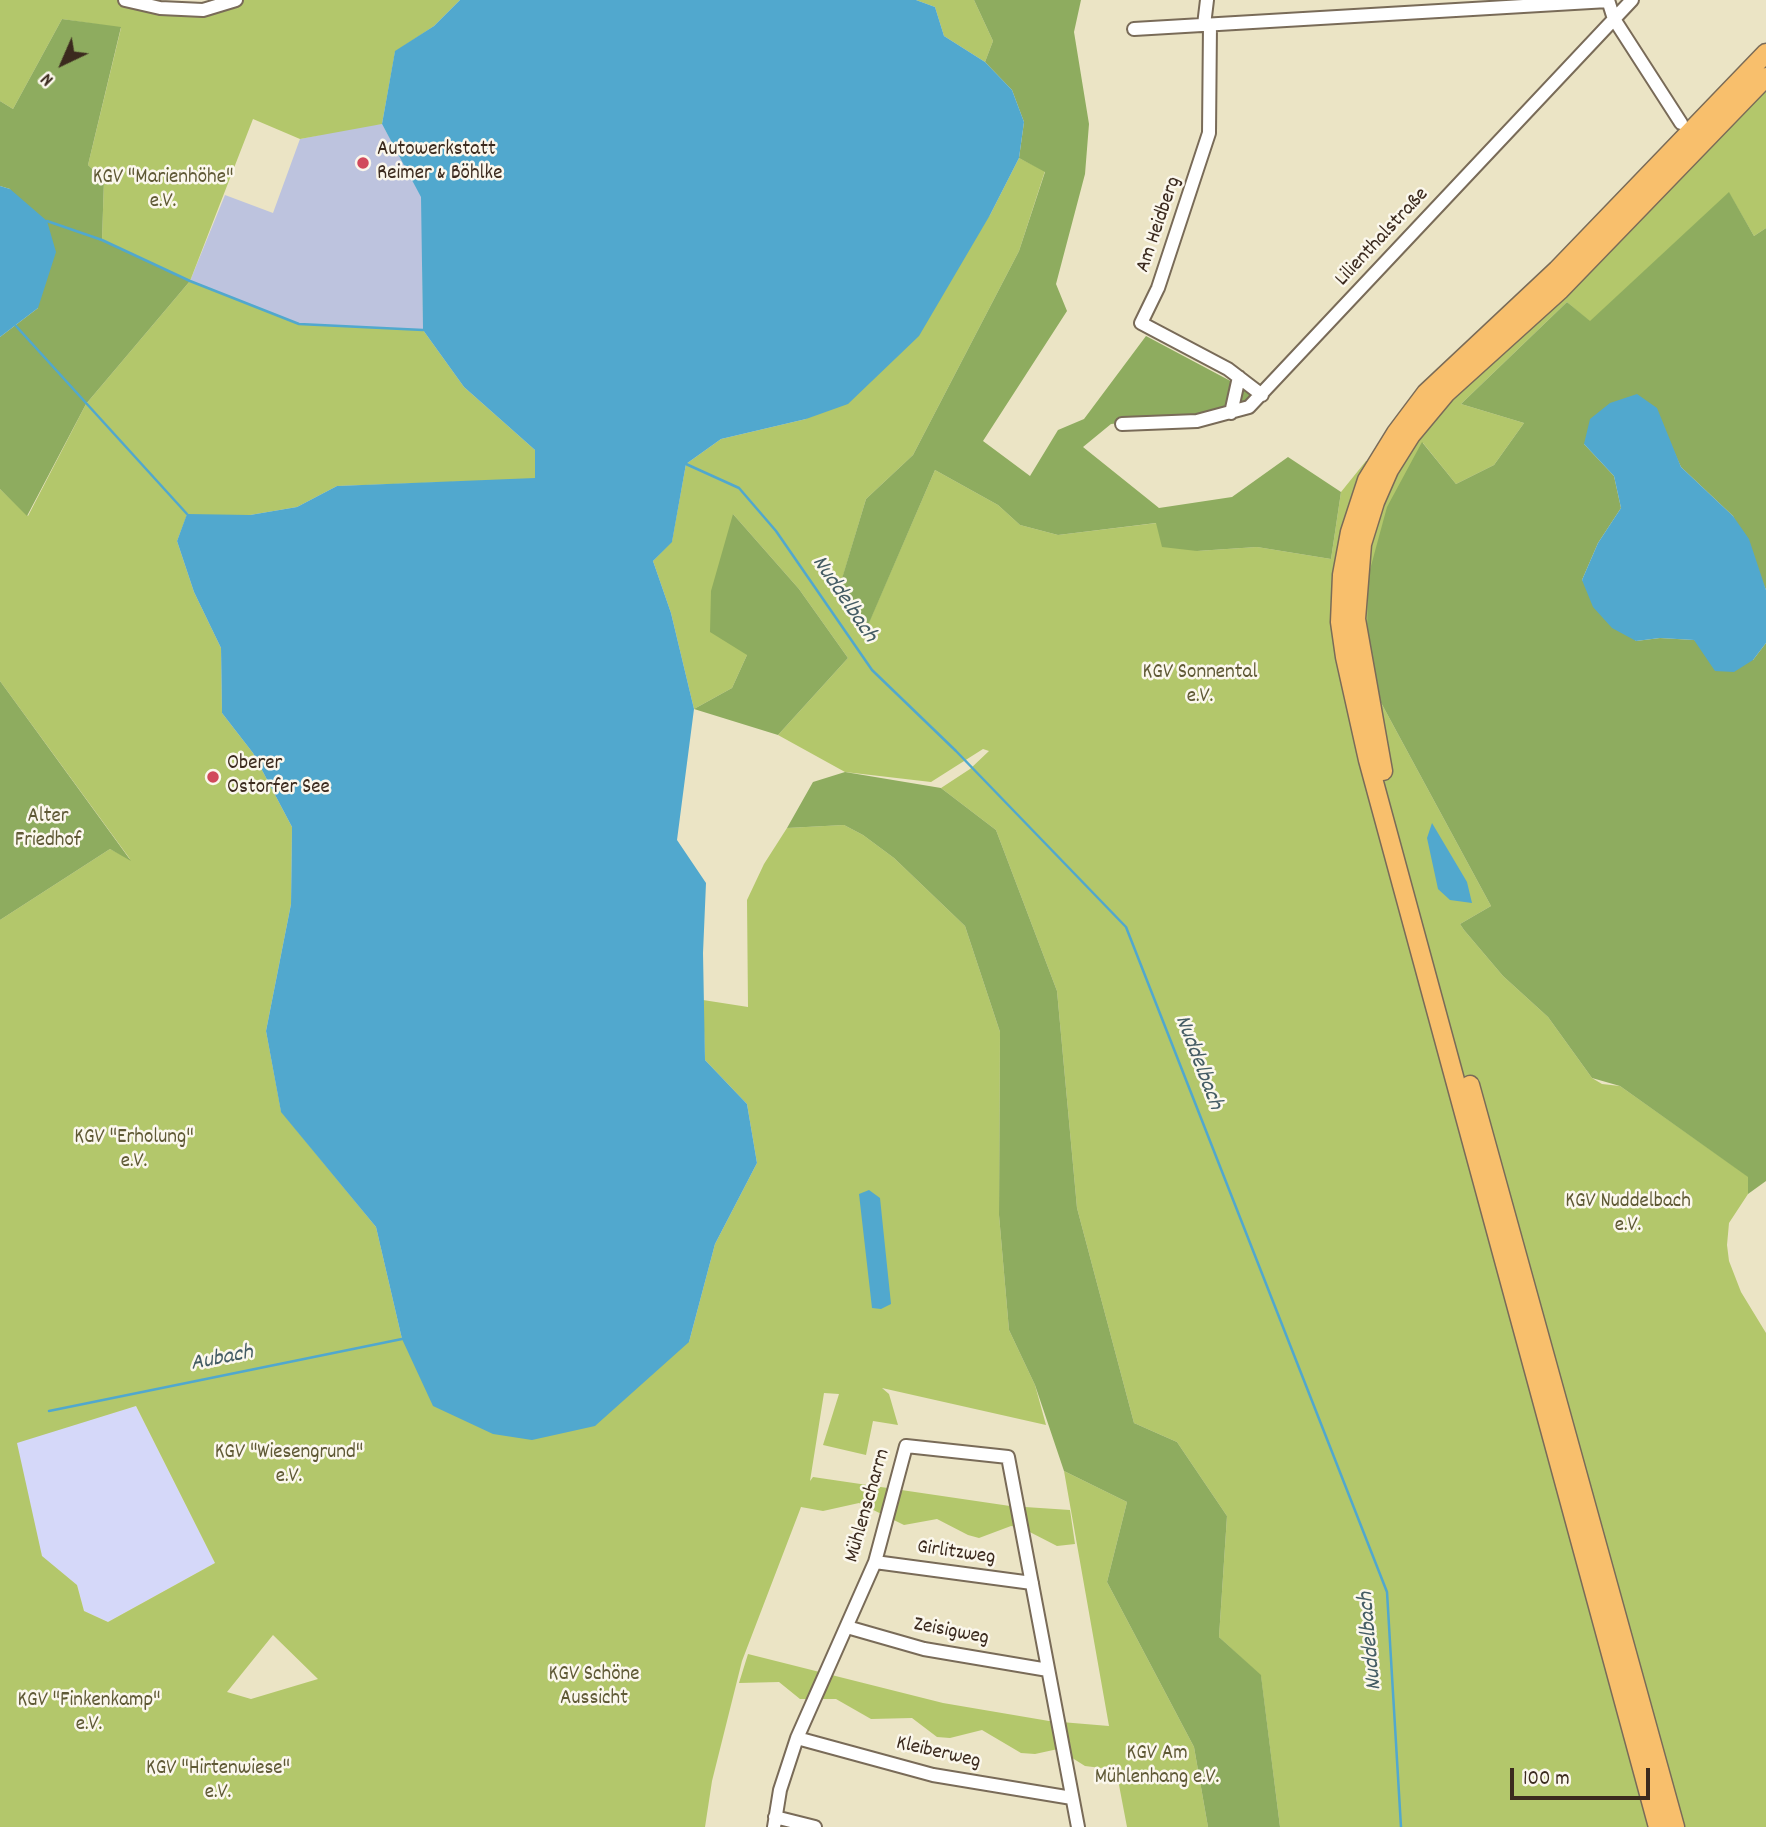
<!DOCTYPE html>
<html>
<head>
<meta charset="utf-8">
<style>
  body { margin:0 }
  #map { position:relative; width:1766px; height:1827px; overflow:hidden; background:#ebe4c5; font-family:Dekko,sans-serif }
  canvas { display:block }
  .north { position:absolute; left:28px; top:28px; width:70px; height:70px; -webkit-text-stroke:5px #fbf7ec; paint-order:stroke; rotate:224deg; font-size:19px; font-weight:700; line-height:28px; text-align:center; color:#3b2a1e }
  .north::after { content:''; display:block; margin:auto; width:24px; height:32px; background:#3b2a1e; clip-path:polygon(50% 0,100% 100%,50% 72%,0 100%) }
  .scale { position:absolute; left:1510px; top:1768px; width:140px; height:32px; box-sizing:border-box; border:4px solid #3b2a1e; border-top:0; padding-left:9px; font-size:21px; line-height:24px; white-space:nowrap; color:#3b2a1e; -webkit-text-stroke:5px #fbf7ec; paint-order:stroke }
</style>
</head>
<body>
<div id="map">
<canvas width="1766" height="1827"></canvas>
<div class="north">N</div>
<div class="scale">100 m</div>
</div>
<script>
const ctx = document.querySelector('canvas').getContext('2d');
ctx.lineJoin = 'round';
function paint(path, color) { ctx.fillStyle = color; ctx.fill(path, 'evenodd'); }
const toPath = rows => new Path2D(rows.map(r => 'M' + r).join(''));
function stroke(path, color, width, dash) { ctx.strokeStyle = color; ctx.lineWidth = width; ctx.lineCap = dash ? 'butt' : 'round'; ctx.setLineDash(dash || []); ctx.stroke(path); }
function write(font, color, halo, rows, align = 'center') {
  ctx.font = font + ' Dekko,sans-serif'; ctx.lineWidth = 5; ctx.setLineDash([]); ctx.textBaseline = 'middle'; ctx.strokeStyle = halo; ctx.fillStyle = color; for (const [text, x, y, turn = 0] of rows) {
    ctx.save(); ctx.translate(x, y); ctx.rotate((+turn || 0) * Math.PI / 180); ctx.textAlign = isNaN(turn) ? turn : align; if (halo) ctx.strokeText(text, 0, 0); ctx.fillText(text, 0, 0); ctx.restore();
  }
}
paint(toPath([
  [136,1406,215,1563,108,1622,84,1611,77,1585,42,1557,16,1442]
]), '#d5d8f9');
paint(toPath([
  [382,124,422,197,423,330,299,324,190,281,225,195,273,213,300,139,320,135,320,128]
]), '#bdc3de');
paint(toPath([
  [0,0,125,0,203,10,236,0,460,0,434,26,395,52,382,124,300,139,253,119,190,281,299,324,423,330,464,387,535,450,535,479,337,486,297,507,250,515,187,515,177,541,194,592,221,648,222,713,253,753,292,827,291,904,266,1031,281,1111,376,1227,402,1339,689,1342,715,1244,757,1163,747,1104,705,1060,703,1000,748,1007,747,900,764,864,787,828,844,825,863,835,894,858,965,926,1000,1032,999,1215,1009,1330,1035,1385,1046,1425,882,1388,889,1394,898,1425,873,1421,866,1455,823,1445,839,1394,824,1393,810,1481,813,1477,1010,1506,1070,1510,1075,1544,1057,1546,1022,1528,1011,1526,979,1538,968,1535,937,1519,904,1525,859,1503,823,1511,801,1507,742,1661,712,1781,705,1827,0,1827,0,920,110,849,130,859,0,681,0,489,28,516,86,404,190,281,102,240,104,180,88,165,121,28,62,19,13,109,0,101],
  [136,1406,215,1563,108,1622,84,1611,77,1585,42,1556,17,1443],
  [273,1635,318,1679,251,1699,227,1692],
  [916,0,974,0,993,41,985,62,944,36,935,7],
  [1766,45,1766,228,1754,236,1729,193,1590,322,1567,302,1461,404,1524,423,1494,465,1456,484,1423,443,1372,686,1491,906,1460,924,1464,930,1503,976,1548,1017,1592,1078,1602,1084,1620,1086,1749,1177,1748,1194,1729,1223,1727,1245,1729,1261,1741,1292,1766,1333,1766,1827,1280,1827,1261,1676,1219,1637,1227,1516,1177,1442,1134,1423,1077,1208,1057,991,996,830,941,788,970,769,989,751,983,749,931,782,845,772,778,735,848,658,799,589,733,514,747,655,732,688,694,709,671,613,653,561,672,541,686,464,721,439,806,419,990,215,1019,158,1045,171,1019,251,913,455,866,499,837,596,866,629,935,470,998,505,1020,525,1058,535,1157,523,1197,551,1257,547,1331,559,1341,492,1366,461,1374,461,1525,295],
  [1064,1471,1127,1502,1107,1582,1194,1747,1208,1827,1127,1827,1115,1764,1101,1768,1085,1766,1058,1749,1035,1754,1021,1753,982,1730,950,1738,937,1737,912,1718,871,1719,836,1699,800,1699,779,1682,739,1683,748,1654,943,1703,1049,1721,1109,1726]
]), '#b3c76b');
paint(toPath([
  [974,0,1081,0,1074,32,1089,124,1085,174,1056,284,1067,311,983,441,1030,476,1058,430,1084,419,1146,336,1253,393,1241,405,1186,416,1111,424,1083,447,1159,508,1232,497,1288,457,1341,492,1331,559,1257,547,1197,551,1162,547,1156,523,1058,535,1020,525,998,505,935,470,866,630,837,595,866,499,913,455,1019,251,1045,172,1019,158,1024,122,1012,90,985,62,993,41],
  [62,19,121,27,88,165,104,180,102,240,190,281,86,404,27,516,0,489,0,337,38,308,10,189,0,186,0,101,13,109],
  [1729,192,1754,236,1766,228,1766,590,1733,516,1681,467,1668,439,1584,444,1614,476,1621,508,1598,543,1582,580,1636,641,1660,638,1694,640,1753,660,1766,643,1766,1181,1748,1194,1748,1177,1620,1086,1592,1078,1548,1017,1503,976,1464,930,1460,924,1491,906,1372,686,1367,636,1368,577,1387,507,1422,442,1456,484,1494,465,1524,423,1461,404,1567,302,1590,321],
  [733,514,799,589,848,658,778,735,694,709,732,688,747,655,710,632,711,591],
  [0,681,131,861,110,849,0,920],
  [845,772,941,788,996,830,1057,991,1077,1208,1134,1423,1177,1442,1227,1516,1219,1637,1261,1675,1280,1827,1208,1827,1194,1747,1107,1582,1127,1502,1064,1471,1035,1385,1009,1330,999,1215,1000,1032,965,926,894,858,863,835,844,825,787,828,813,782]
]), '#8eac5f');
paint(toPath([
  [460,0,916,0,935,7,944,36,985,62,1012,90,1024,122,1019,158,990,215,919,336,848,404,806,419,721,439,686,464,672,542,653,561,671,613,694,709,677,840,706,883,703,953,705,1060,747,1104,757,1163,715,1244,689,1342,595,1426,532,1440,493,1434,433,1406,402,1339,376,1227,281,1112,266,1031,291,904,292,827,253,753,222,713,221,648,194,592,177,541,187,514,250,515,297,507,337,486,535,478,535,450,464,387,423,330,421,197,382,124,395,51,434,26],
  [0,186,10,189,47,221,56,252,38,308,0,337],
  [1637,394,1657,408,1681,467,1733,516,1749,539,1766,590,1766,643,1753,660,1734,672,1715,671,1694,640,1660,638,1636,641,1612,628,1593,607,1582,580,1598,543,1621,508,1614,476,1584,444,1590,419,1610,403],
  [1432,823,1467,882,1472,903,1450,900,1438,889,1427,838],
  [869,1190,880,1198,891,1304,881,1309,872,1308,859,1194]
]), '#51a8ce');
stroke(toPath([
  [47,221,102,240,190,281,299,324,423,330],
  [16,326,187,514],
  [686,464,739,488,776,531,872,670,956,751,1126,927,1387,1592,1401,1827],
  [49,1411,402,1339]
]), '#51a8ce', 2.5);
const minor = toPath([
  [125,0,160,8,203,10,236,0],
  [1608,0,1614,19,1681,123],
  [1204,25,1207,0],
  [1210,25,1209,133,1158,288,1141,323,1228,369,1262,395],
  [1134,29,1608,1],
  [1231,413,1239,377],
  [1122,424,1197,421,1249,407,1632,0],
  [875,1562,1032,1583],
  [847,1627,924,1649,1048,1670],
  [797,1738,933,1775,1072,1798],
  [775,1817,815,1827],
  [774,1827,780,1790,797,1738,875,1562,906,1446,1008,1457,1078,1827]
]);
const highway = toPath([
  [1383,771,1356,619,1362,544,1375,502,1389,470,1411,435,1446,393,1560,290,1766,77],
  [1470,1085,1675,1827],
  [1658,1827,1368,760,1345,657,1340,622,1342,575,1350,532,1367,480,1396,433,1426,393,1557,270,1766,53]
]);
stroke(minor, '#796b58', 16);
stroke(highway, '#796b58', 21);
stroke(minor, '#fff', 12);
stroke(highway, '#f8bf6c', 18);
for (const [x, y, r, color] of [
  [363,163,7,"#d1495b"],
  [213,777,7,"#d1495b"]
]) { const dot = new Path2D(); dot.arc(x, y, r, 0, 2 * Math.PI); ctx.fillStyle = color; ctx.fill(dot); stroke(dot, '#fbf7ec', 2.5); }
write('21px', '#3b2a1e', '#fbf7ec', [
  ["Autowerkstatt",377,151],
  ["Reimer & Böhlke",377,175],
  ["Oberer",227,765],
  ["Ostorfer See",227,789]
], 'left');
write('21px', '#5f5935', '#fbf7ec', [
  ["KGV \"Marienhöhe\"",163,179],
  ["e.V.",163,203],
  ["KGV Sonnental",1200,674],
  ["e.V.",1200,698],
  ["Alter",48,818],
  ["Friedhof",48,842],
  ["KGV \"Erholung\"",134,1139],
  ["e.V.",134,1163],
  ["KGV Nuddelbach",1628,1203],
  ["e.V.",1628,1227],
  ["KGV \"Wiesengrund\"",289,1454],
  ["e.V.",289,1478],
  ["KGV Schöne",594,1676],
  ["Aussicht",594,1700],
  ["KGV \"Finkenkamp\"",89,1702],
  ["e.V.",89,1726],
  ["KGV Am",1157,1755],
  ["Mühlenhang e.V.",1157,1779],
  ["KGV \"Hirtenwiese\"",218,1770],
  ["e.V.",218,1794]
]);
write('21px', '#3b2a1e', '#fbf7ec', [
  ["Am Heidberg",1160,225,-71],
  ["Lilienthalstraße",1383,238,-47],
  ["Mühlenscharrn",869,1506,-74],
  ["Girlitzweg",956,1554,8],
  ["Zeisigweg",951,1633,11],
  ["Kleiberweg",938,1754,13]
]);
write('italic 23px', '#445c64', '#fbf7ec', [
  ["Nuddelbach",843,600,56],
  ["Nuddelbach",1197,1063,69],
  ["Aubach",222,1360,-11],
  ["Nuddelbach",1372,1641,-95]
]);
</script>
</body>
</html>
